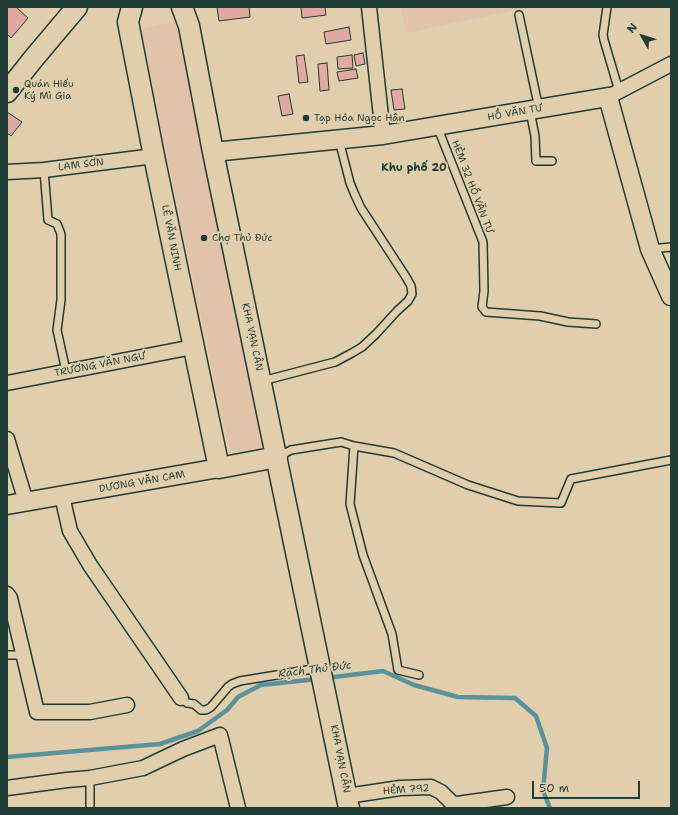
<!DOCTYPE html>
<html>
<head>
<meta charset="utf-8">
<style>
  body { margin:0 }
  #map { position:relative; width:678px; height:815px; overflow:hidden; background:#e1ceac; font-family:"Shantell Sans",sans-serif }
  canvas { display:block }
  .frame { position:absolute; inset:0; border:8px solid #1f3d34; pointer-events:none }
  .north { position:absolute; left:622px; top:16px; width:40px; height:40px; -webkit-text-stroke:3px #e1ceac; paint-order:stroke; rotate:309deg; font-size:11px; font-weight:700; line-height:16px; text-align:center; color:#1f3d34 }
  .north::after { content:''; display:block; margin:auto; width:14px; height:18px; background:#1f3d34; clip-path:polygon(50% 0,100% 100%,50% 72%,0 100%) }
  .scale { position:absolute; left:532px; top:781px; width:108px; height:18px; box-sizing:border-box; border:2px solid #1f3d34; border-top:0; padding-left:5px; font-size:12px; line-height:14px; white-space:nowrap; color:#1f3d34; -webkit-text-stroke:3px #e1ceac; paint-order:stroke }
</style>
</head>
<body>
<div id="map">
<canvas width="678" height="815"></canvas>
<div class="frame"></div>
<div class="north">N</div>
<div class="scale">50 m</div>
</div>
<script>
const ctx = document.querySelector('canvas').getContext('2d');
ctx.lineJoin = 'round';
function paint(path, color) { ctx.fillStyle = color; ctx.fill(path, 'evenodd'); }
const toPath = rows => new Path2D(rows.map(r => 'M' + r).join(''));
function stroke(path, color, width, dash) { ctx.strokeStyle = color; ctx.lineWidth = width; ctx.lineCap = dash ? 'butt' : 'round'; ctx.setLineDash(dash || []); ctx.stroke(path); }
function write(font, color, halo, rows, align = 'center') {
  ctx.font = font + ' "Shantell Sans",sans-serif'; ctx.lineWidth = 4; ctx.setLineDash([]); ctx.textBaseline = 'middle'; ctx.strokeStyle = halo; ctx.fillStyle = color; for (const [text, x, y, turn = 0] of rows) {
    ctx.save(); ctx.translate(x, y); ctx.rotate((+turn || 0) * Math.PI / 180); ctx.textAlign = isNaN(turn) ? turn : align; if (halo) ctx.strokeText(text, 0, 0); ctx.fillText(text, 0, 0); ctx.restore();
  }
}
paint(toPath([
  [401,7,531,7,406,33],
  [178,21,268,446,230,454,140,29]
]), '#e1c3a9');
stroke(toPath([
  [326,678,383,671,414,685,458,697,515,698,536,716,547,748,543,791,550,808],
  [7,757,160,744,198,731,227,710,238,697,261,685,317,679]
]), '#5a929c', 4.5);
const building = toPath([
  [7,7,16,7,28,18,11,38,7,34,7,7],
  [217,7,249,7,250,17,219,21,217,7],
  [301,7,325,7,326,15,302,18,301,7],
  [349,27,351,40,326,44,324,32,349,27],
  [363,53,365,64,356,66,354,55,363,53],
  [304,55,308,82,299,83,296,56,304,55],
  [352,55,353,68,338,69,337,57,352,55],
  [327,63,329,90,320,91,318,64,327,63],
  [356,69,358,78,339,81,337,72,356,69],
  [402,89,405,109,394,110,391,90,402,89],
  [289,94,293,114,282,116,278,96,289,94],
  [7,112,22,122,11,136,7,133,7,112]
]);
paint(building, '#e2a8a2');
stroke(building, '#1f3d34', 1);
const service = toPath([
  [607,7,603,35,604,40,619,91],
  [519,15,539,109],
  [530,111,535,136,536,161,552,161],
  [437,126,483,242,484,291,482,307,486,312,540,316,568,322,596,324],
  [44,170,48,220,57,224,61,234,61,300,57,330,66,371],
  [650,249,671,247],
  [262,381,335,362,352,353,362,347,376,334,397,311,408,301,412,294,411,286,406,277,361,208,355,195,350,183,339,140],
  [354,446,350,504,363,555,392,634,398,670,419,675],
  [278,457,291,450,341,442,354,446,394,453,468,485,518,501,561,503,571,479,671,460],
  [7,655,24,655],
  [181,698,187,703,194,704,201,710,206,710,211,707,228,687,232,684,240,681,319,668],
  [90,778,90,808]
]);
const minor = toPath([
  [369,7,383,135],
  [608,97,671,64],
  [7,172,44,170,154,156],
  [7,383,193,347],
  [7,439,26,502],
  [62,496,70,531,90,565,181,698],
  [7,594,10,598,37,712,90,712,127,705],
  [7,788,67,780,90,778,143,768,183,749,220,735,238,808],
  [347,796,400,788,431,787,441,792,452,803,457,804,507,797]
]);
const tertiary = toPath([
  [213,152,383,135,608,97,650,249,671,296],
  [7,505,219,468]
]);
const secondary = toPath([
  [132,7,128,22,154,156,219,468,277,457],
  [182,7,189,26,213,152,349,808],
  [7,92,34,58,77,7]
]);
stroke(service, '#1f3d34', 10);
stroke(minor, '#1f3d34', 17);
stroke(tertiary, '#1f3d34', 21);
stroke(secondary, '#1f3d34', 23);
stroke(service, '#e1ceac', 7);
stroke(minor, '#e1ceac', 14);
stroke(tertiary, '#e1ceac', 18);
stroke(secondary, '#e1ceac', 20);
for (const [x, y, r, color] of [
  [16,90,4,"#1f3d34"],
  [306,118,4,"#1f3d34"],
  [204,238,4,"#1f3d34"]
]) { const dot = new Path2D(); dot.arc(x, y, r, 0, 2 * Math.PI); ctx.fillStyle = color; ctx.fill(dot); stroke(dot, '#e1ceac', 1.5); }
write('10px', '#1f3d34', '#e1ceac', [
  ["Quán Hiếu",24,84],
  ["Ký Mì Gia",24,96],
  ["Tạp Hóa Ngọc Hân",314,118],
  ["Chợ Thủ Đức",212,238]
], 'left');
write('10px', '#1f3d34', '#e1ceac', [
  ["HỒ VĂN TƯ",515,113,-10],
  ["LAM SƠN",81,165,-7],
  ["HẺM 32 HỒ VĂN TƯ",472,187,69],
  ["LÊ VĂN NINH",171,238,79],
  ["KHA VẠN CÂN",252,337,78],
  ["TRƯƠNG VĂN NGƯ",100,365,-11],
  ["DƯƠNG VĂN CAM",142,482,-10],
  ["KHA VẠN CÂN",340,759,79],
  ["HẺM 792",406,790,-4]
]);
write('bold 11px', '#1f3d34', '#e1ceac', [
  ["Khu phố 20",414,168]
]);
write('italic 11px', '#24443d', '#e1ceac', [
  ["Rạch Thủ Đức",315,670,-7]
]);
</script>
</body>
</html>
